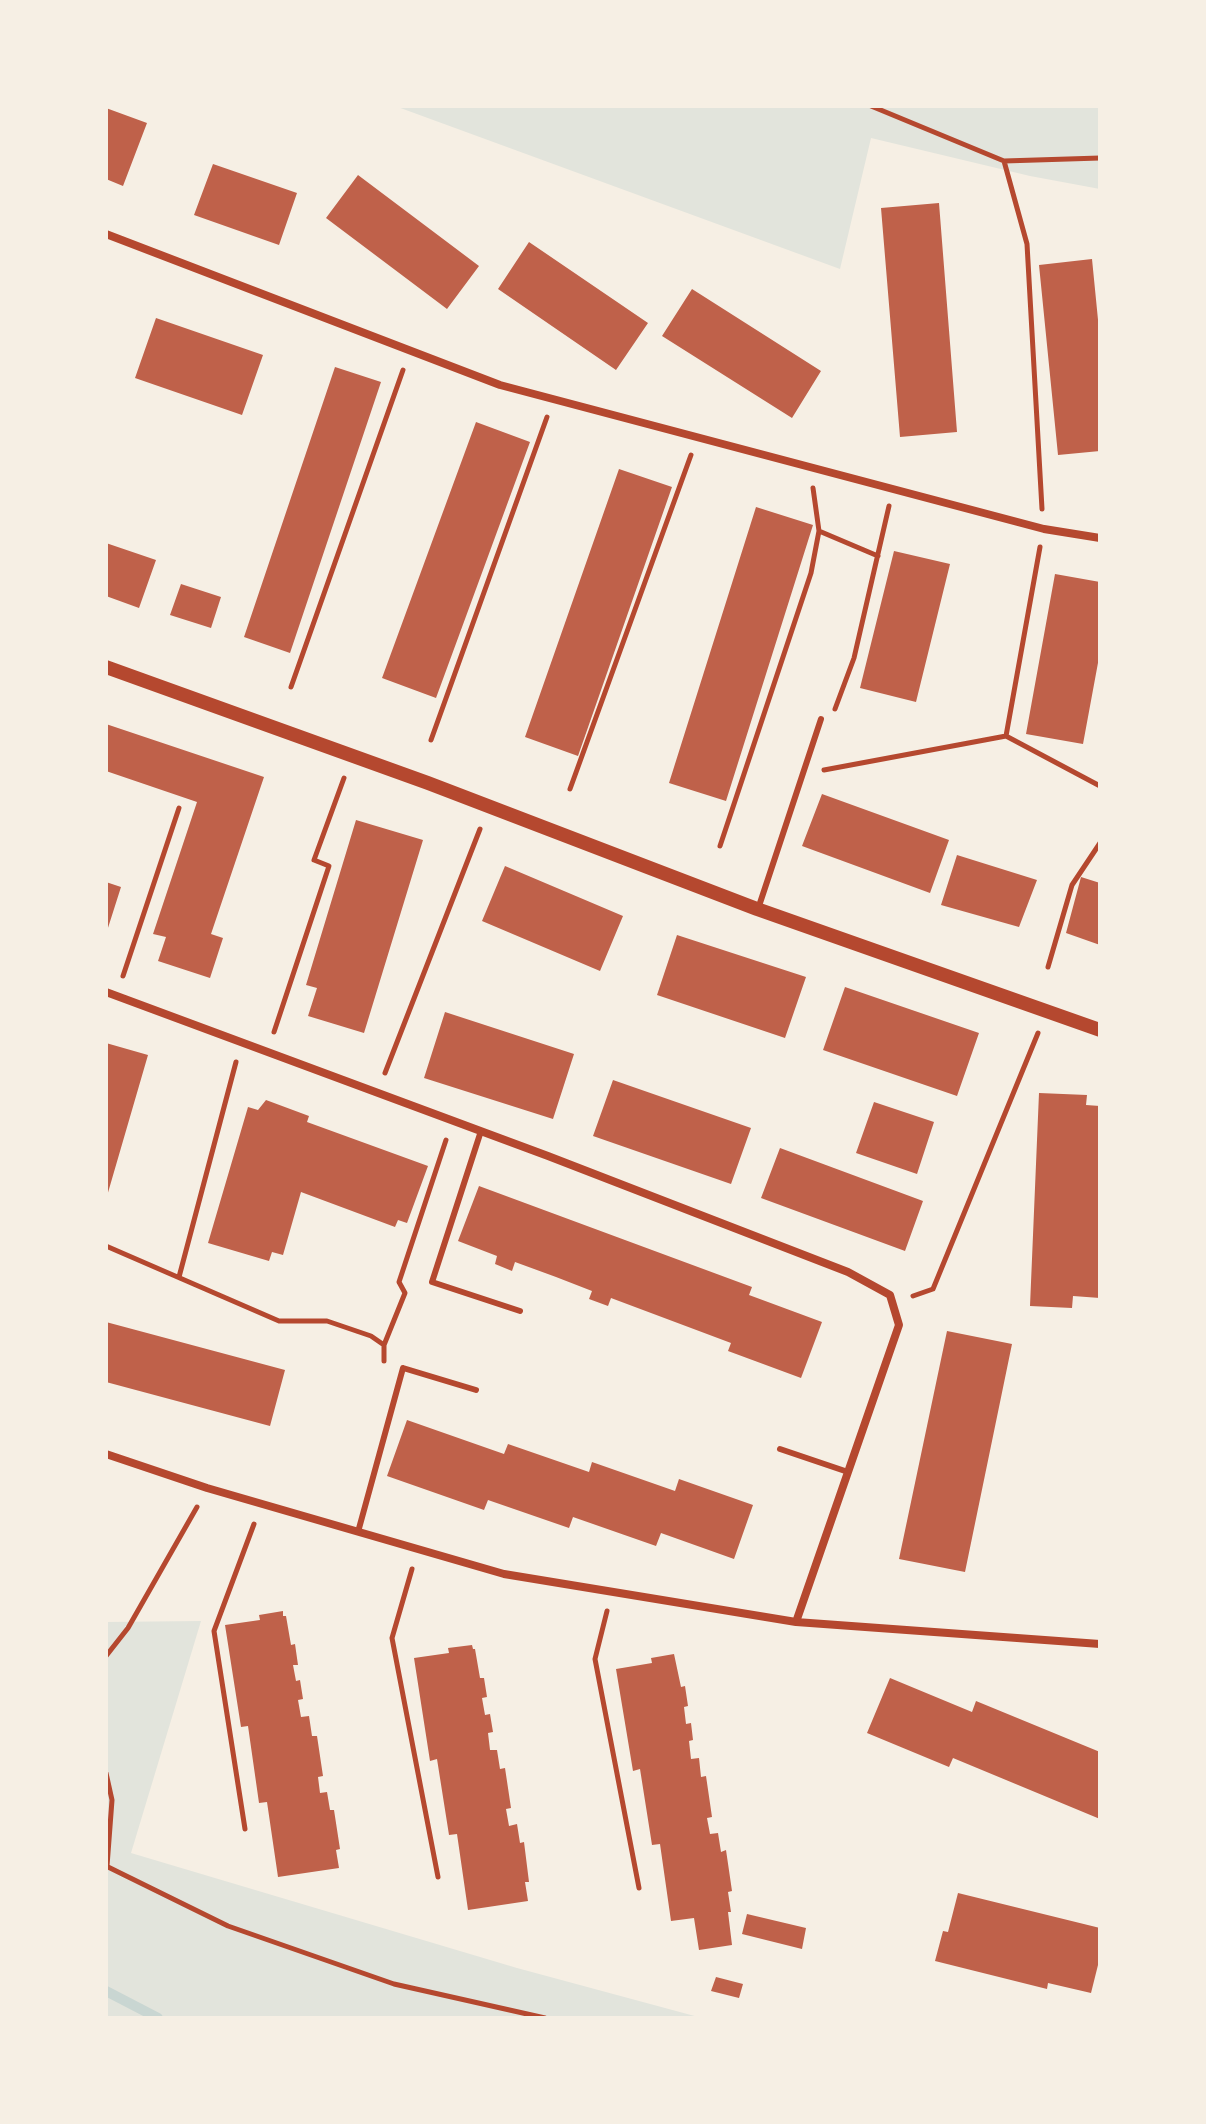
<!DOCTYPE html>
<html>
<head>
<meta charset="utf-8">
<style>
  body { margin:0 }
  #map { position:relative; width:1206px; height:2124px; overflow:hidden; background:#f6efe4; font-family:"Space Grotesk",sans-serif }
  canvas { display:block }
  .frame { position:absolute; inset:0; border:108px solid #f6efe4; pointer-events:none }
</style>
</head>
<body>
<div id="map">
<canvas width="1206" height="2124"></canvas>
<div class="frame"></div>
</div>
<script>
const ctx = document.querySelector('canvas').getContext('2d');
ctx.lineJoin = 'round';
function paint(path, color) { ctx.fillStyle = color; ctx.fill(path, 'evenodd'); }
const toPath = rows => new Path2D(rows.map(r => 'M' + r).join(''));
function stroke(path, color, width, dash) { ctx.strokeStyle = color; ctx.lineWidth = width; ctx.lineCap = dash ? 'butt' : 'round'; ctx.setLineDash(dash || []); ctx.stroke(path); }
paint(toPath([
  [395,106,1100,106,1100,189,1030,176,871,138,840,269],
  [201,1621,131,1853,517,1968,702,2018,106,2018,106,1622]
]), '#e2e4dc');
stroke(toPath([
  [106,1991,158,2018]
]), '#c9d6d2', 10);
paint(toPath([
  [106,108,147,123,123,186,106,179],
  [213,164,297,193,279,245,194,215],
  [358,175,479,266,447,309,326,218],
  [939,203,957,432,900,437,881,208],
  [529,242,648,323,616,370,498,289],
  [1092,259,1100,340,1100,451,1058,455,1039,265],
  [692,289,821,371,792,418,662,336],
  [156,318,263,355,242,415,135,378],
  [335,367,381,382,290,653,244,637],
  [476,422,530,442,436,698,382,678],
  [619,469,672,487,578,756,525,737],
  [756,507,813,525,726,801,669,783],
  [106,543,156,560,139,608,106,596],
  [894,551,950,564,916,702,860,688],
  [1055,574,1100,582,1100,652,1083,744,1026,734],
  [181,584,221,597,211,628,170,615],
  [106,724,264,777,211,934,223,938,210,978,158,961,166,937,153,934,197,802,106,771],
  [822,794,949,840,930,893,802,846],
  [356,820,423,840,364,1033,308,1016,317,988,306,985],
  [957,855,1037,880,1019,927,941,905],
  [505,866,623,916,600,971,482,921],
  [1081,877,1100,883,1100,945,1066,933],
  [106,882,121,887,107,931,106,931],
  [677,935,806,977,785,1038,657,995],
  [845,987,979,1033,957,1096,823,1050],
  [445,1012,574,1054,553,1119,424,1078],
  [106,1043,148,1055,107,1196,106,1196],
  [613,1080,751,1128,731,1184,593,1136],
  [1039,1093,1087,1095,1086,1105,1100,1106,1100,1298,1073,1296,1072,1308,1030,1306],
  [266,1100,309,1116,307,1122,428,1166,407,1223,398,1220,395,1227,301,1192,283,1255,272,1252,269,1261,208,1243,248,1107,258,1110],
  [874,1102,934,1122,917,1174,856,1153],
  [780,1148,923,1201,905,1251,761,1198],
  [479,1186,752,1287,749,1295,822,1322,801,1378,728,1351,731,1343,611,1298,608,1306,589,1299,592,1291,556,1277,515,1262,512,1271,495,1264,497,1256,458,1241],
  [106,1322,285,1370,270,1426,106,1382],
  [947,1331,1012,1344,965,1572,899,1559],
  [407,1420,504,1454,508,1444,589,1472,592,1462,675,1491,679,1479,753,1505,734,1559,661,1533,656,1546,573,1517,569,1528,488,1500,484,1510,387,1476],
  [283,1611,283,1616,286,1616,291,1645,295,1644,298,1665,293,1665,296,1681,300,1680,303,1699,298,1700,301,1717,309,1716,312,1736,317,1736,323,1776,318,1777,320,1793,327,1792,330,1810,334,1810,340,1849,336,1850,339,1868,278,1877,267,1802,259,1803,248,1726,241,1727,225,1625,260,1620,259,1615],
  [472,1645,473,1649,475,1649,480,1678,484,1678,487,1697,482,1698,485,1715,490,1714,493,1732,488,1733,490,1750,497,1750,500,1769,505,1768,511,1808,506,1809,509,1826,517,1824,520,1843,524,1842,529,1882,525,1882,528,1901,468,1910,457,1834,449,1835,437,1759,430,1761,414,1658,449,1653,448,1648],
  [674,1654,681,1687,685,1686,688,1706,684,1707,686,1724,691,1723,693,1740,689,1741,691,1759,699,1758,701,1777,706,1776,712,1817,707,1818,710,1834,718,1833,721,1852,726,1850,732,1891,728,1892,731,1912,728,1912,732,1945,699,1950,694,1918,671,1921,660,1844,652,1845,640,1769,633,1771,616,1669,652,1663,651,1658],
  [890,1678,972,1712,976,1701,1100,1752,1100,1819,953,1758,949,1767,867,1733],
  [958,1893,1100,1928,1100,1957,1091,1993,1048,1983,1047,1989,935,1961,943,1931,948,1932],
  [747,1914,806,1928,802,1949,742,1934],
  [716,1977,743,1984,739,1998,711,1991]
]), '#bf614a');
stroke(toPath([
  [871,106,1004,161,1100,158],
  [1004,161,1027,244,1042,509],
  [819,531,878,556],
  [291,687,403,370],
  [835,709,854,658,889,506],
  [1006,736,1100,786],
  [431,740,547,417],
  [824,770,1006,736,1040,547],
  [570,789,691,455],
  [720,846,811,573,819,531,813,488],
  [1048,967,1072,885,1100,843],
  [123,976,179,808],
  [274,1032,329,866,314,860,344,778],
  [385,1073,480,829],
  [106,1246,279,1321,327,1321,371,1336,384,1345],
  [179,1277,236,1062],
  [913,1296,933,1289,1038,1033],
  [384,1361,384,1345,405,1293,399,1282,446,1140],
  [412,1569,392,1638,438,1877],
  [607,1611,595,1659,639,1888],
  [106,1656,128,1628,197,1507],
  [106,1773,112,1800,107,1866],
  [245,1829,214,1631,254,1524],
  [106,1866,228,1926,394,1984,545,2018]
]), '#b5482f', 5);
stroke(toPath([
  [758,909,821,719],
  [481,1131,432,1282,520,1311],
  [780,1449,848,1472],
  [358,1532,403,1368,476,1390]
]), '#b5482f', 6);
stroke(toPath([
  [106,234,500,385,1044,529,1100,538],
  [106,992,548,1156,848,1272,890,1295,899,1325,796,1622],
  [106,1454,207,1488,504,1574,796,1622,1100,1644]
]), '#b5482f', 8);
stroke(toPath([
  [106,667,428,783,757,909,1100,1030]
]), '#b5482f', 14);
</script>
</body>
</html>
